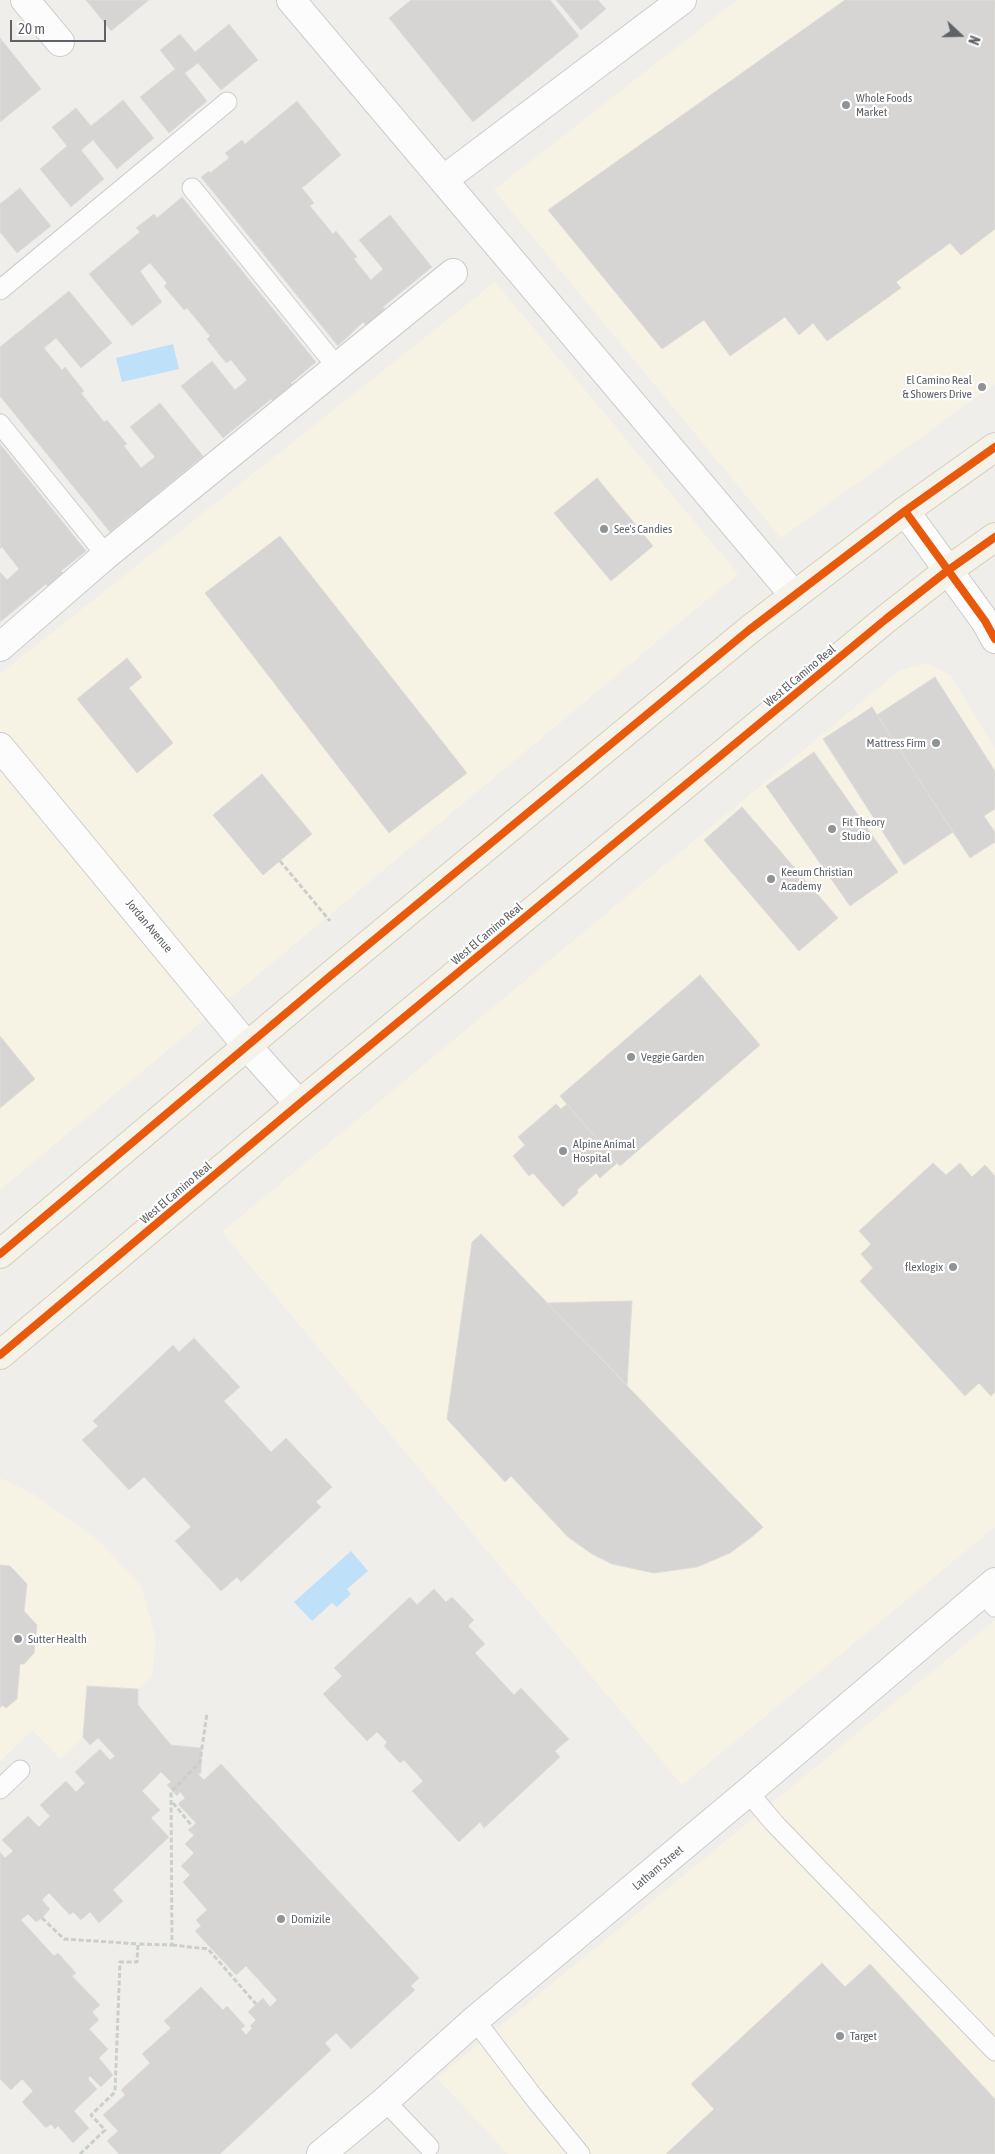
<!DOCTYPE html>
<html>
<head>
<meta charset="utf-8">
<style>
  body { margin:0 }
  #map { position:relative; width:995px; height:2154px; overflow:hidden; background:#efeeea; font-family:"Asap Condensed",sans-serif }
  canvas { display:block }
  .north { position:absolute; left:935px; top:10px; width:50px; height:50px; -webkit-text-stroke:4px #fff; paint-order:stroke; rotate:111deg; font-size:14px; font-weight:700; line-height:20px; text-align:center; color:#5f6368 }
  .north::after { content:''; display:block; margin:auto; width:18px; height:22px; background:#5f6368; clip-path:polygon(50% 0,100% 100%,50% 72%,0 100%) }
  .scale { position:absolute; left:10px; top:20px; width:96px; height:22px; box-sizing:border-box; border:2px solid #5f6368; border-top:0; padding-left:6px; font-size:15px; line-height:18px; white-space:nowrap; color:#5f6368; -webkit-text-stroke:4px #fff; paint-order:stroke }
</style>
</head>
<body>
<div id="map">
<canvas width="995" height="2154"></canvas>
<div class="north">N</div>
<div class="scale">20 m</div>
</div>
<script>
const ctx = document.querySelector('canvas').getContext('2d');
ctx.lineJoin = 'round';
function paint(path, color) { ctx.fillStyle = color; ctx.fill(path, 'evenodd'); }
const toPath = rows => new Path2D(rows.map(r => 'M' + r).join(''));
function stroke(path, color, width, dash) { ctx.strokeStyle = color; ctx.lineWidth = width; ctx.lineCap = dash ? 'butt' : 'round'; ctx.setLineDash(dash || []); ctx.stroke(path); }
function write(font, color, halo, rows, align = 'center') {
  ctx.font = font + ' "Asap Condensed",sans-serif'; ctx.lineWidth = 4.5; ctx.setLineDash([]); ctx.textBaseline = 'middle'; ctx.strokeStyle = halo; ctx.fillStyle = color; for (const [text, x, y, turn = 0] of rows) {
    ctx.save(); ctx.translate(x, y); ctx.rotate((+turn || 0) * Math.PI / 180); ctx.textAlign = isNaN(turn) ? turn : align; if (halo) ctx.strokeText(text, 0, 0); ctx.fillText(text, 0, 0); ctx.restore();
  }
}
paint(toPath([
  [737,0,995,0,995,384,781,538,494,190],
  [495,282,738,574,0,1190,0,674],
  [927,663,951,676,995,749,995,1527,682,1785,222,1232,900,670],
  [0,1478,33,1494,98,1540,141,1586,156,1639,152,1677,138,1689,87,1686,83,1737,60,1759,33,1730,0,1761],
  [995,1620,995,2154,508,2154,437,2078]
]), '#f7f3e4');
paint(toPath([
  [173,344,179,369,122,382,116,358],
  [351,1551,368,1571,347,1589,351,1594,337,1607,332,1603,312,1621,294,1602]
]), '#bfe0f9');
const building = toPath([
  [86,0,149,0,111,31,86,0],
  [411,0,550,0,579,36,473,122,389,18,411,0],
  [556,0,598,0,606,9,581,30,556,0],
  [845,0,995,0,995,229,961,255,950,243,896,282,901,288,827,341,813,323,799,335,785,317,730,356,704,320,662,349,548,210,845,0],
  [229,24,258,60,221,90,198,63,185,73,207,101,169,133,140,97,175,69,160,50,180,34,195,52,229,24],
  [0,38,41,89,0,122,0,38],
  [123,100,154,138,117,169,93,140,81,150,104,179,71,207,40,169,67,146,52,127,76,108,91,126,123,100],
  [297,101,341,155,302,188,314,203,310,206,333,234,336,231,357,257,354,259,371,280,383,269,359,240,390,215,432,267,383,307,386,311,367,326,363,322,338,346,201,177,209,171,210,173,229,158,225,153,242,140,245,144,297,101],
  [20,188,51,226,17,253,0,232,0,204,20,188],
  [182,197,316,362,291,383,295,388,276,404,271,399,223,438,181,386,212,361,235,390,247,380,231,360,226,363,207,339,210,336,187,308,184,310,164,286,167,283,150,263,140,271,162,302,132,326,89,274,140,232,136,228,154,214,157,218,182,197],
  [69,291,112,343,81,368,56,338,44,348,62,370,65,367,84,391,81,393,104,422,107,420,127,444,124,446,141,468,155,457,130,427,160,403,203,456,152,498,155,503,138,517,134,512,110,532,0,396,0,347,69,291],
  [0,444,86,551,61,571,65,575,49,588,46,584,0,622,0,572,7,580,19,569,2,547,0,549,0,444],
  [597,478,653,546,611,581,554,513,597,478],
  [280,536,467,773,389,833,205,593,280,536],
  [127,658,142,677,129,688,173,743,137,773,77,699,127,658],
  [935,677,995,771,995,809,984,816,995,832,995,842,970,858,877,715,935,677],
  [872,707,953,832,904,865,823,739,872,707],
  [814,752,898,872,850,906,766,786,814,752],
  [262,774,312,834,263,875,213,815,262,774],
  [742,807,838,918,799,951,704,840,742,807],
  [700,975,760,1045,620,1166,560,1096,700,975],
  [0,1036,35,1079,0,1108,0,1036],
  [556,1104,561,1109,567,1104,617,1163,600,1178,596,1173,577,1190,578,1193,563,1207,533,1173,529,1176,513,1156,525,1145,518,1137,556,1104],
  [933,1163,946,1175,960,1163,972,1177,985,1165,995,1176,995,1392,991,1396,979,1383,965,1396,860,1281,873,1268,861,1254,871,1244,859,1231,933,1163],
  [481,1234,763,1527,753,1536,730,1553,697,1567,654,1573,612,1564,592,1554,568,1537,511,1476,505,1482,447,1419,472,1242,481,1234],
  [632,1301,627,1385,547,1303,632,1301],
  [194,1338,240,1387,224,1401,271,1452,286,1438,332,1487,316,1502,321,1507,241,1582,237,1577,221,1591,175,1541,191,1527,144,1477,129,1490,82,1440,98,1426,93,1421,173,1345,179,1352,194,1338],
  [0,1565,10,1566,27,1584,24,1611,37,1625,34,1653,24,1664,20,1664,17,1699,6,1708,2,1705,0,1708,0,1565],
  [434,1589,446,1602,452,1597,474,1620,468,1626,485,1644,475,1653,514,1695,521,1688,569,1739,555,1751,560,1757,484,1828,480,1822,459,1842,412,1791,423,1781,404,1760,400,1763,384,1746,387,1742,377,1732,367,1741,323,1694,342,1676,334,1668,410,1597,417,1605,434,1589],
  [87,1686,138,1689,138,1705,171,1745,202,1748,201,1773,198,1774,204,1780,221,1764,419,1978,411,1986,415,1990,351,2049,336,2033,325,2043,331,2050,220,2154,119,2154,107,2141,118,2131,103,2115,125,2095,121,2090,150,2063,142,2054,171,2028,164,2021,201,1987,223,2010,227,2006,245,2026,241,2029,246,2035,252,2028,250,2026,256,2020,248,2012,263,1998,270,2007,277,2000,246,1966,236,1975,195,1931,201,1926,196,1920,207,1910,183,1882,190,1875,181,1866,194,1853,185,1844,194,1835,188,1830,196,1823,178,1804,185,1798,180,1792,177,1796,167,1785,171,1782,161,1772,142,1791,160,1810,151,1818,169,1837,113,1890,123,1901,99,1923,90,1912,81,1920,73,1912,70,1915,49,1893,42,1900,50,1909,42,1918,36,1922,28,1914,21,1920,54,1956,58,1953,76,1973,72,1976,100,2005,92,2012,99,2020,89,2029,108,2049,99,2058,113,2075,101,2087,90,2076,88,2079,97,2089,74,2111,89,2128,73,2143,58,2126,55,2129,51,2124,46,2128,22,2102,33,2091,22,2079,11,2090,0,2079,0,1852,5,1858,13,1851,2,1840,28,1816,39,1827,50,1816,40,1805,66,1781,76,1792,85,1783,75,1772,100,1749,110,1760,115,1756,98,1738,90,1745,83,1737,87,1686],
  [822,1963,845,1987,870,1964,995,2099,995,2154,666,2154,714,2109,691,2084,822,1963]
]);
paint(building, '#d6d5d3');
stroke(building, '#deddd9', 1);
const lane = toPath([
  [192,188,337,367],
  [0,290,227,102],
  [0,424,106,555],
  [983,1593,995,1607],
  [0,1789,20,1770],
  [748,1792,775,1824,995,2051],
  [475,2020,535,2099,580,2154],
  [385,2101,429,2147]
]);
const street = toPath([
  [25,0,60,42],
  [291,0,793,594],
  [443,180,682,0],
  [0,647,106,555,453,273],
  [0,747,247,1046,299,1104],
  [321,2154,385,2101,475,2020,748,1792,995,1582]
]);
const secondary = toPath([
  [905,511,985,621,995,639]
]);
const primary = toPath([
  [0,1254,329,977,749,630,905,511,995,447],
  [0,1355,299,1104,886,619,947,571,995,537]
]);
stroke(lane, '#cbcccc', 21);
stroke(street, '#cbcccc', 30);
stroke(secondary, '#cacacb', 30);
stroke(primary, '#d7ceb8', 30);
stroke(toPath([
  [280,861,330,921],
  [173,1803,192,1826],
  [42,1918,64,1939,138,1944],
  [172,1945,208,1949,256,2004],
  [80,2154,105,2130,91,2115,115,2092,120,1962,137,1962,138,1944,172,1945,171,1792,200,1762,207,1713]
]), '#cacfcc', 3, [5, 2.5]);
stroke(lane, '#fdfcfc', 19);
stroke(street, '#fdfcfc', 28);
stroke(secondary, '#fdfcfc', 28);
stroke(primary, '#f4f2e9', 28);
stroke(toPath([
  [905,511,985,621,995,639],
  [0,1254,329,977,749,630,905,511,995,447],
  [0,1355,299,1104,886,619,947,571,995,537]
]), '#e8590c', 8);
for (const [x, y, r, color] of [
  [846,105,5,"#919496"],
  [982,387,5,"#919496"],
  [604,529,5,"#919496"],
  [936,743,5,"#919496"],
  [832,829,5,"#919496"],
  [771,879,5,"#919496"],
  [631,1057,5,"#919496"],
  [563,1151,5,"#919496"],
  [953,1267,5,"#919496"],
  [18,1639,5,"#919496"],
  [281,1919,5,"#919496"],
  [840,2036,5,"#919496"]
]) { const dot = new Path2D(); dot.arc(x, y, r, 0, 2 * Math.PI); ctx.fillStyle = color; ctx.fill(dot); stroke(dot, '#fff', 2); }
write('12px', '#5f6368', '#fff', [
  ["Whole Foods",856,98],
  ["Market",856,112],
  ["El Camino Real",972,380,"right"],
  ["& Showers Drive",972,394,"right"],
  ["See's Candies",614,529],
  ["Mattress Firm",926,743,"right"],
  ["Fit Theory",842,822],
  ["Studio",842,836],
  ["Keeum Christian",781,872],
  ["Academy",781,886],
  ["Veggie Garden",641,1057],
  ["Alpine Animal",573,1144],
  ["Hospital",573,1158],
  ["flexlogix",943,1267,"right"],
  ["Sutter Health",28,1639],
  ["Domizile",291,1919],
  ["Target",850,2036]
], 'left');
write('12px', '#5f6368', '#fff', [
  ["West El Camino Real",800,676,-40],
  ["Jordan Avenue",149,926,50],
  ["West El Camino Real",487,934,-40],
  ["West El Camino Real",176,1193,-40],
  ["Latham Street",658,1868,-40]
]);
</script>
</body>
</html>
